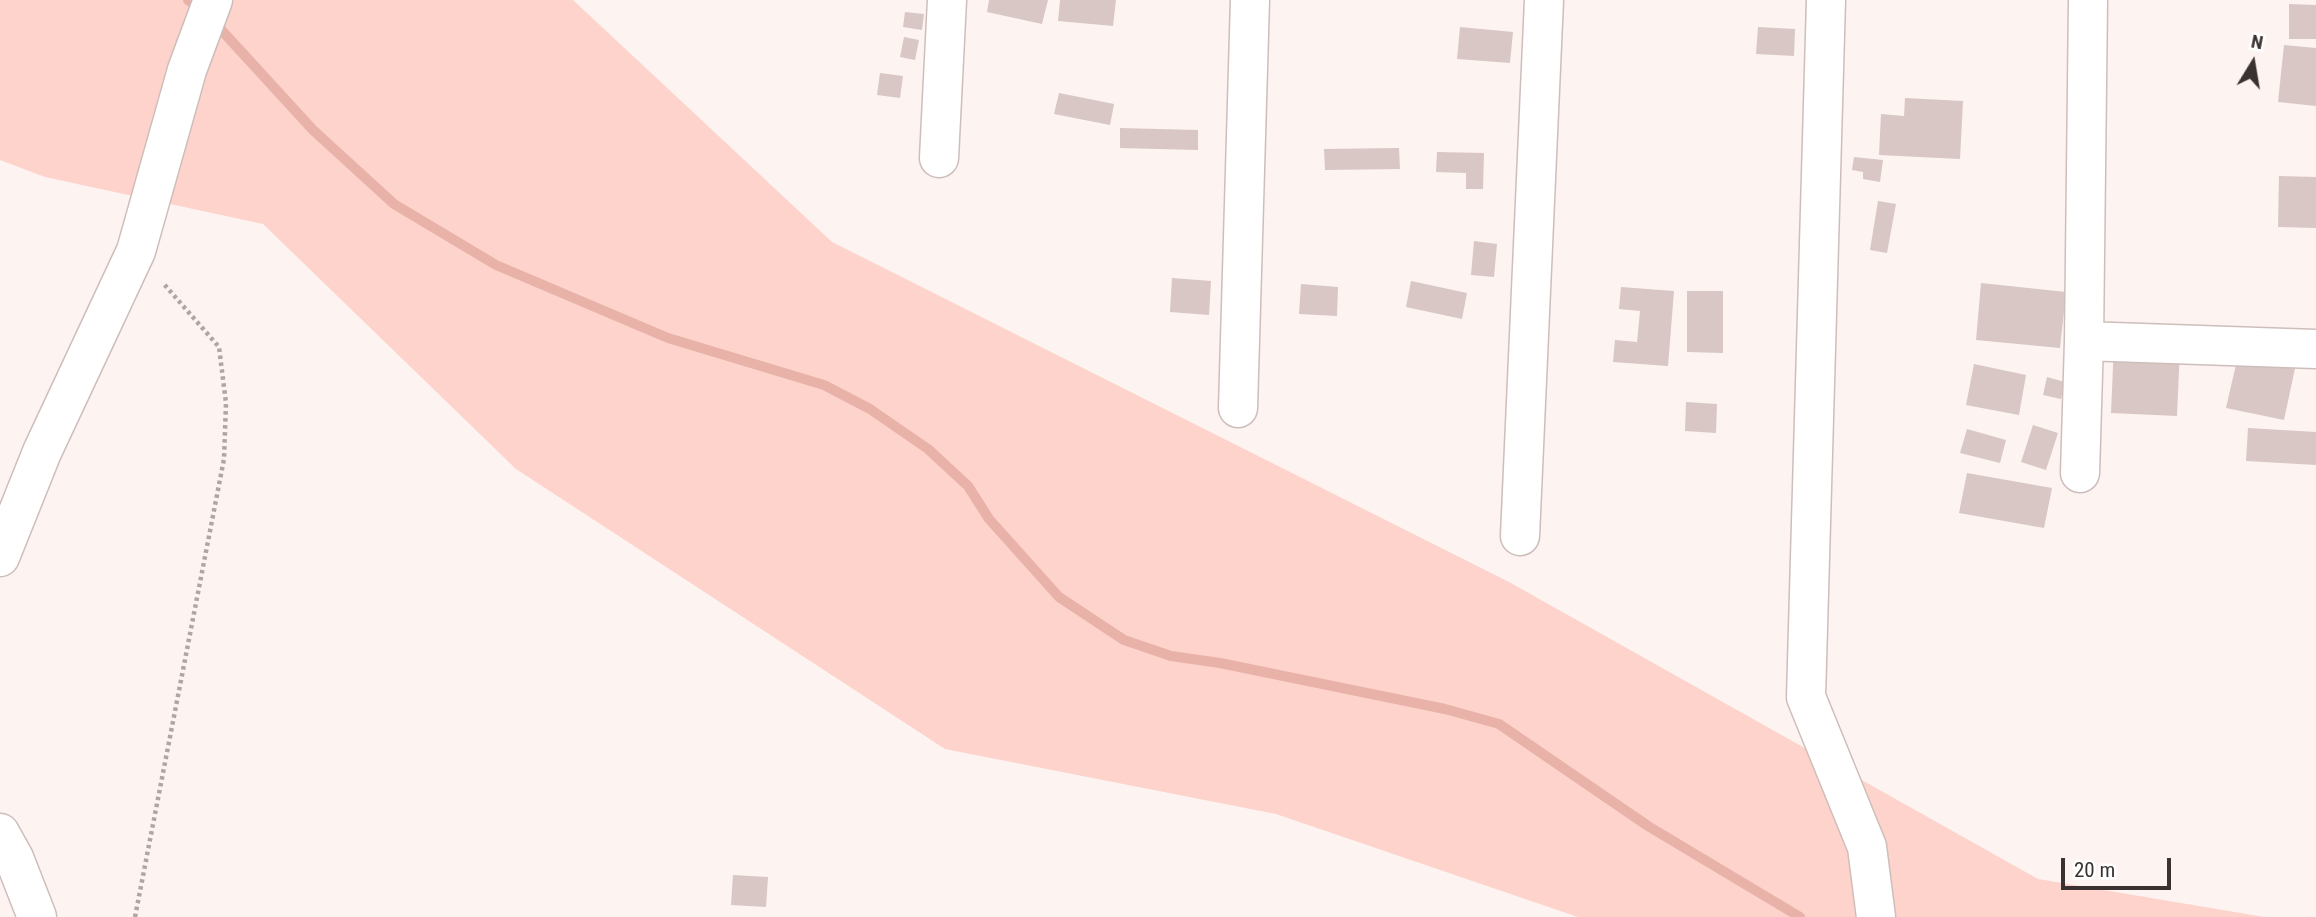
<!DOCTYPE html>
<html>
<head>
<meta charset="utf-8">
<style>
  body { margin:0 }
  #map { position:relative; width:2316px; height:917px; overflow:hidden; background:#fdf3f1; font-family:"Roboto Condensed",sans-serif }
  canvas { display:block }
  .north { position:absolute; left:2218px; top:28px; width:70px; height:70px; -webkit-text-stroke:5px #fff; paint-order:stroke; rotate:11deg; font-size:19px; font-weight:700; line-height:28px; text-align:center; color:#393231 }
  .north::after { content:''; display:block; margin:auto; width:24px; height:32px; background:#393231; clip-path:polygon(50% 0,100% 100%,50% 72%,0 100%) }
  .scale { position:absolute; left:2061px; top:858px; width:110px; height:32px; box-sizing:border-box; border:4px solid #393231; border-top:0; padding-left:9px; font-size:21px; line-height:24px; white-space:nowrap; color:#393231; -webkit-text-stroke:5px #fff; paint-order:stroke }
</style>
</head>
<body>
<div id="map">
<canvas width="2316" height="917"></canvas>
<div class="north">N</div>
<div class="scale">20 m</div>
</div>
<script>
const ctx = document.querySelector('canvas').getContext('2d');
ctx.lineJoin = 'round';
function paint(path, color) { ctx.fillStyle = color; ctx.fill(path, 'evenodd'); }
const toPath = rows => new Path2D(rows.map(r => 'M' + r).join(''));
function stroke(path, color, width, dash) { ctx.strokeStyle = color; ctx.lineWidth = width; ctx.lineCap = dash ? 'butt' : 'round'; ctx.setLineDash(dash || []); ctx.stroke(path); }
paint(toPath([
  [0,0,573,0,832,242,1509,582,2038,879,2264,917,1578,917,1276,814,945,749,516,469,263,224,45,177,0,160]
]), '#fdd3cb');
stroke(toPath([
  [188,0,203,10],
  [214,22,313,130,394,204,496,265,668,338,824,385,870,409,928,449,968,486,989,519,1059,597,1124,640,1171,656,1220,663,1445,709,1499,724,1648,826,1800,917]
]), '#e8b2a8', 10);
paint(toPath([
  [989,0,1048,0,1042,24,987,12],
  [1060,0,1116,0,1113,26,1058,21],
  [2289,4,2316,5,2316,39,2289,39],
  [905,12,924,14,922,30,903,27],
  [1460,27,1513,32,1510,63,1457,59],
  [1758,27,1795,29,1794,56,1756,54],
  [904,37,919,40,915,60,900,57],
  [2284,45,2316,48,2316,106,2278,102],
  [880,73,903,76,900,98,877,95],
  [1059,93,1114,104,1110,125,1054,114],
  [1905,98,1963,101,1960,159,1879,155,1881,114,1904,116],
  [1120,128,1198,130,1198,150,1120,148],
  [1399,148,1400,169,1325,170,1324,149],
  [1437,152,1484,153,1483,189,1466,189,1466,173,1436,172],
  [1854,157,1883,160,1880,182,1863,179,1863,172,1852,170],
  [2279,176,2316,177,2316,228,2278,227],
  [1878,201,1896,204,1887,253,1870,250],
  [1474,241,1497,244,1494,277,1471,275],
  [1172,278,1211,281,1209,315,1170,312],
  [1411,281,1467,293,1462,319,1406,307],
  [1981,283,2066,292,2060,348,1976,340],
  [1301,284,1338,287,1337,316,1299,314],
  [1621,287,1674,291,1668,366,1613,362,1615,340,1637,342,1640,311,1619,309],
  [1687,291,1723,291,1723,353,1687,352],
  [2114,343,2180,347,2177,416,2111,413],
  [2240,347,2297,359,2284,420,2226,408],
  [1974,364,2026,375,2019,415,1966,405],
  [2047,377,2065,382,2061,399,2043,395],
  [1686,402,1717,404,1716,433,1685,431],
  [2033,425,2058,433,2046,470,2021,462],
  [2248,428,2316,432,2316,465,2246,461],
  [1967,429,2006,440,2000,463,1960,453],
  [1967,473,2052,488,2044,528,1959,513],
  [733,875,768,877,766,907,731,905]
]), '#d8c7c4');
const minor = toPath([
  [1826,0,1806,697,1867,847,1876,917],
  [939,158,947,0],
  [2084,341,2316,349],
  [1238,408,1250,0],
  [2080,473,2084,341,2088,0],
  [1520,536,1544,0],
  [0,557,42,452,136,251,187,70,213,0],
  [0,833,14,858,37,917]
]);
stroke(minor, '#cebebb', 41);
stroke(toPath([
  [135,917,224,459,226,403,219,347,163,283]
]), '#afa6a4', 4.5, [3.5, 3.5]);
stroke(minor, '#fff', 38);
</script>
</body>
</html>
